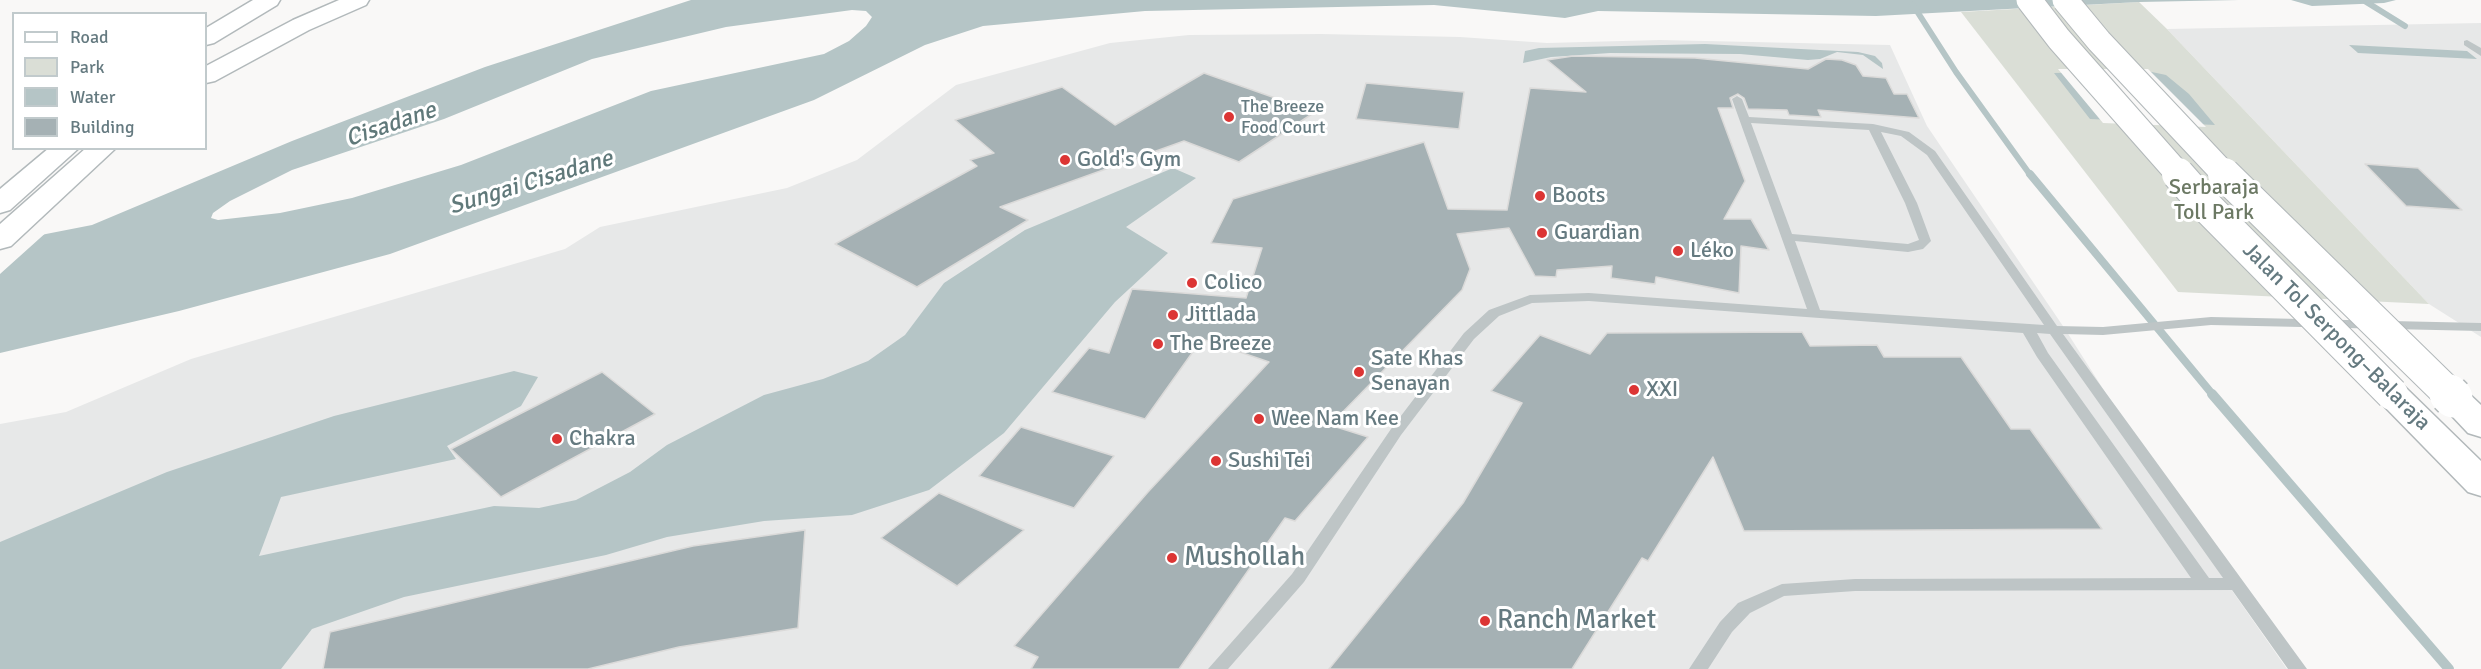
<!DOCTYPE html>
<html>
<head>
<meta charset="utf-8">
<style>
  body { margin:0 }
  #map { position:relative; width:2481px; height:669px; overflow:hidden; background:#f9f8f7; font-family:Signika,sans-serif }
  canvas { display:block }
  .legend { position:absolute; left:12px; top:12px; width:195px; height:138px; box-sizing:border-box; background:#fff; border:2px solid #c1cacc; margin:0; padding:8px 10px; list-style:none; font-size:18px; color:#657a80 }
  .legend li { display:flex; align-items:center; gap:12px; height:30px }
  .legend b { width:30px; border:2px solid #c1cacc }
</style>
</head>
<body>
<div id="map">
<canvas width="2481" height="669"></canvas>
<ul class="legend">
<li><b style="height:8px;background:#fff"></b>Road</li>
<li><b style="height:16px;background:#daded6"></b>Park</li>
<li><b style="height:16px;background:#b5c5c6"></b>Water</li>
<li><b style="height:16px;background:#a5b1b4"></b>Building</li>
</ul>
</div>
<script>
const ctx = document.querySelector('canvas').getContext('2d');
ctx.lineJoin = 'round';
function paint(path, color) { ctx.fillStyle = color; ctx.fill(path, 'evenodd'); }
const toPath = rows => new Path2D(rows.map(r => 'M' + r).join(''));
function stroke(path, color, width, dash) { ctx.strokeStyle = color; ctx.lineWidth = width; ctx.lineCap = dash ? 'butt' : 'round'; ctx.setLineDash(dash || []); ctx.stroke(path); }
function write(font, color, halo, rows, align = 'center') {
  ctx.font = font + ' Signika,sans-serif'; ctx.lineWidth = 6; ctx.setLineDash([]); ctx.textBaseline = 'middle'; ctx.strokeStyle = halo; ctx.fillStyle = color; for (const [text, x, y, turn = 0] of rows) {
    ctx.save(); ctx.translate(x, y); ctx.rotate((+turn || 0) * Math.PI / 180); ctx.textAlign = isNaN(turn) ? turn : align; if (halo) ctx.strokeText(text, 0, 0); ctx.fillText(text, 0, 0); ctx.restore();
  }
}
paint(toPath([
  [2481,23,2481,337,2429,304,2167,29],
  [1321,34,1460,37,1547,43,1660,40,1890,45,1927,126,2065,329,2224,579,2287,669,0,669,0,424,66,412,191,359,565,249,600,227,787,188,857,160,956,85,1110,43,1189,35]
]), '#e7e8e8');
paint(toPath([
  [2139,2,2167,29,2429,304,2178,292,1961,12]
]), '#daded6');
paint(toPath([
  [691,0,2239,0,2139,2,1876,16,1598,11,1565,18,1434,5,1145,11,983,26,925,45,814,100,390,254,179,311,0,353,0,243,92,225,292,141,485,67],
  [852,10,866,11,872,17,866,26,849,41,824,54,651,91,461,165,352,198,280,213,218,220,211,218,213,213,230,201,292,170,444,119,592,59,726,27],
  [2291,0,2396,0,2384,3,2312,6],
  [1705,44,1858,52,1875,56,1882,63,1883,69,1863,55,1837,52,1820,59,1808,60,1740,54,1610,53,1551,57,1523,63,1525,51,1539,48],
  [2349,45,2467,51,2477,59,2358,53],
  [2147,71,2166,75,2189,94,2215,125,2090,119,2054,73],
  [1173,168,1196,178,1126,227,1168,253,1115,302,1004,433,929,490,852,515,764,521,667,537,606,555,404,597,312,629,281,669,0,669,0,542,167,472,334,416,514,371,538,377,521,406,447,446,456,459,281,497,259,556,494,506,539,508,576,500,630,472,667,445,764,395,823,379,868,361,905,335,944,283,1025,230]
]), '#b5c5c6');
paint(toPath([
  [2058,69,2148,69,2206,127,2103,123],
  [49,230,0,274,0,240]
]), '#f9f8f7');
stroke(toPath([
  [2363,0,2405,26],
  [1913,5,1956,72,2031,176]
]), '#b5c5c6', 6);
stroke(toPath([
  [2030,174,2213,395]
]), '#b5c5c6', 8);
stroke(toPath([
  [2212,394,2449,669]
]), '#b5c5c6', 10);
const building = toPath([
  [1573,56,1695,58,1808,69,1826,59,1842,60,1856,65,1863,76,1886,78,1894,94,1907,94,1919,118,1818,110,1821,117,1789,115,1787,110,1748,109,1744,98,1738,94,1730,98,1733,108,1718,108,1745,181,1724,219,1751,219,1769,250,1741,246,1739,293,1656,277,1655,284,1611,278,1612,266,1557,270,1556,277,1535,276,1509,228,1457,234,1470,269,1462,290,1330,425,1368,437,1295,521,1285,518,1179,669,1031,669,1038,657,1014,646,1148,492,1269,362,1202,339,1145,419,1052,392,1089,348,1109,353,1132,289,1246,298,1262,248,1211,243,1233,199,1424,142,1448,209,1507,210,1530,88,1586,92,1547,60,1573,56],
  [1204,73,1315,112,1239,162,1184,141,1000,207,1028,220,917,287,835,244,977,166,970,160,994,153,955,120,1062,87,1115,125,1204,73],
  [1366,83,1464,92,1459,129,1356,119,1366,83],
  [2365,164,2418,168,2462,210,2406,206,2365,164],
  [1802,332,1810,346,1877,345,1884,357,1961,357,2011,429,2030,429,2102,529,1744,531,1713,457,1648,561,1642,558,1572,669,1329,669,1463,503,1522,403,1491,391,1540,335,1590,354,1607,333,1802,332],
  [602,372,655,414,501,497,451,449,602,372],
  [1021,427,1114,456,1074,508,979,476,1021,427],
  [939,493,1024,530,957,586,881,538,939,493],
  [805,530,798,628,679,647,588,669,323,669,330,632,693,546,805,530]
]);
paint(building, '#a5b1b4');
stroke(building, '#dbdad9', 1.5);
const primary = toPath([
  [253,0,280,0,277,5,214,43,206,45,206,28,253,0],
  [339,0,369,0,366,5,309,30,215,81,206,83,206,66,293,20,339,0],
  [49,148,79,148,10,210,0,213,0,189,49,148],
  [86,148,116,148,11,246,0,249,0,224,86,148]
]);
const highway = toPath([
  [2392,383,2404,386,2481,461,2481,496,2468,492,2380,402,2375,394,2380,386,2392,383],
  [2453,387,2465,390,2481,405,2481,437,2468,433,2435,398,2441,390,2453,387]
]);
stroke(primary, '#b2b9bb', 3);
stroke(highway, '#b2b8ba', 3);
paint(toPath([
  [2467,40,2481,48,2481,56,2464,45,2464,41,2467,40],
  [1737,96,1742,99,1749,117,1873,124,1909,132,1935,151,2057,326,2103,327,2211,317,2481,323,2481,331,2211,325,2103,335,2063,334,2307,669,2288,669,2232,590,1855,591,1784,596,1750,613,1732,632,1708,669,1689,669,1720,622,1738,603,1782,584,1855,579,2191,578,2037,357,2023,333,1589,301,1532,303,1499,316,1474,339,1401,435,1304,582,1228,669,1208,669,1292,574,1391,429,1464,333,1489,310,1530,295,1589,293,1807,309,1732,99,1737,96],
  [1751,123,1869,130,1905,203,1919,240,1908,244,1792,234,1751,123],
  [1881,132,1901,136,1927,155,2044,325,1820,310,1795,241,1908,252,1923,249,1931,241,1917,203,1881,132],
  [2037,333,2050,334,2223,578,2209,578,2048,353,2037,333]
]), '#bec5c6');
paint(primary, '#fff');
paint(highway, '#fff');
const highwayBridgeFar2 = toPath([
  [2029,0,2059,39,2180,176],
  [2065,0,2099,41,2226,176]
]);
const highwayBridgeFar1 = toPath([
  [2178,174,2207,207,2392,394],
  [2224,174,2450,395]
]);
const highwayBridge = toPath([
  [2449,394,2453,398]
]);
stroke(highwayBridgeFar2, '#b2b8ba', 27, []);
stroke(highwayBridgeFar1, '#b2b8ba', 34, []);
stroke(highwayBridge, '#b2b8ba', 42, []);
stroke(highwayBridgeFar2, '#fff', 25);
stroke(highwayBridgeFar1, '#fff', 32);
stroke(highwayBridge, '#fff', 39);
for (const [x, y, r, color] of [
  [1229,117,6,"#dc3534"],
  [1065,160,6,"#dc3534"],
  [1540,196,6,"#dc3534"],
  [1542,233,6,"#dc3534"],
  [1678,251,6,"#dc3534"],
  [1192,283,6,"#dc3534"],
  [1173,315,6,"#dc3534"],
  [1158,344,6,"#dc3534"],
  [1359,372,6,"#dc3534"],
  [1634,390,6,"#dc3534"],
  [1259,419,6,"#dc3534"],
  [557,439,6,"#dc3534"],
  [1216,461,6,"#dc3534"],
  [1172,558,6,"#dc3534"],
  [1485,621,6,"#dc3534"]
]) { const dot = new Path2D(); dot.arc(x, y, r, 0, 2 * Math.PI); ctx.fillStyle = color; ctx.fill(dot); stroke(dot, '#fff', 2); }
write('18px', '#657a80', '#fff', [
  ["The Breeze",1241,107],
  ["Food Court",1241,128]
], 'left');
write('22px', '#657a80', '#fff', [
  ["Gold's Gym",1077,160],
  ["Boots",1552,196],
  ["Guardian",1554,233],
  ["Léko",1690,251],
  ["Colico",1204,283],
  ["Jittlada",1185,315],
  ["The Breeze",1170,344],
  ["Sate Khas",1371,359],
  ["Senayan",1371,384],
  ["XXI",1646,390],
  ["Wee Nam Kee",1271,419],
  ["Chakra",569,439],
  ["Sushi Tei",1228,461]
], 'left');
write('22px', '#6c7964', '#fff', [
  ["Serbaraja",2214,188],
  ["Toll Park",2214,213]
]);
write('22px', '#657a80', '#fff', [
  ["Jalan Tol Serpong–Balaraja",2336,337,45]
]);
write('italic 24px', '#60797a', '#fff', [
  ["Cisadane",391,125,-19],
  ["Sungai Cisadane",531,183,-17]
]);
write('27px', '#657a80', '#fff', [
  ["Mushollah",1184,558],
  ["Ranch Market",1497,621]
], 'left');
</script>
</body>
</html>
